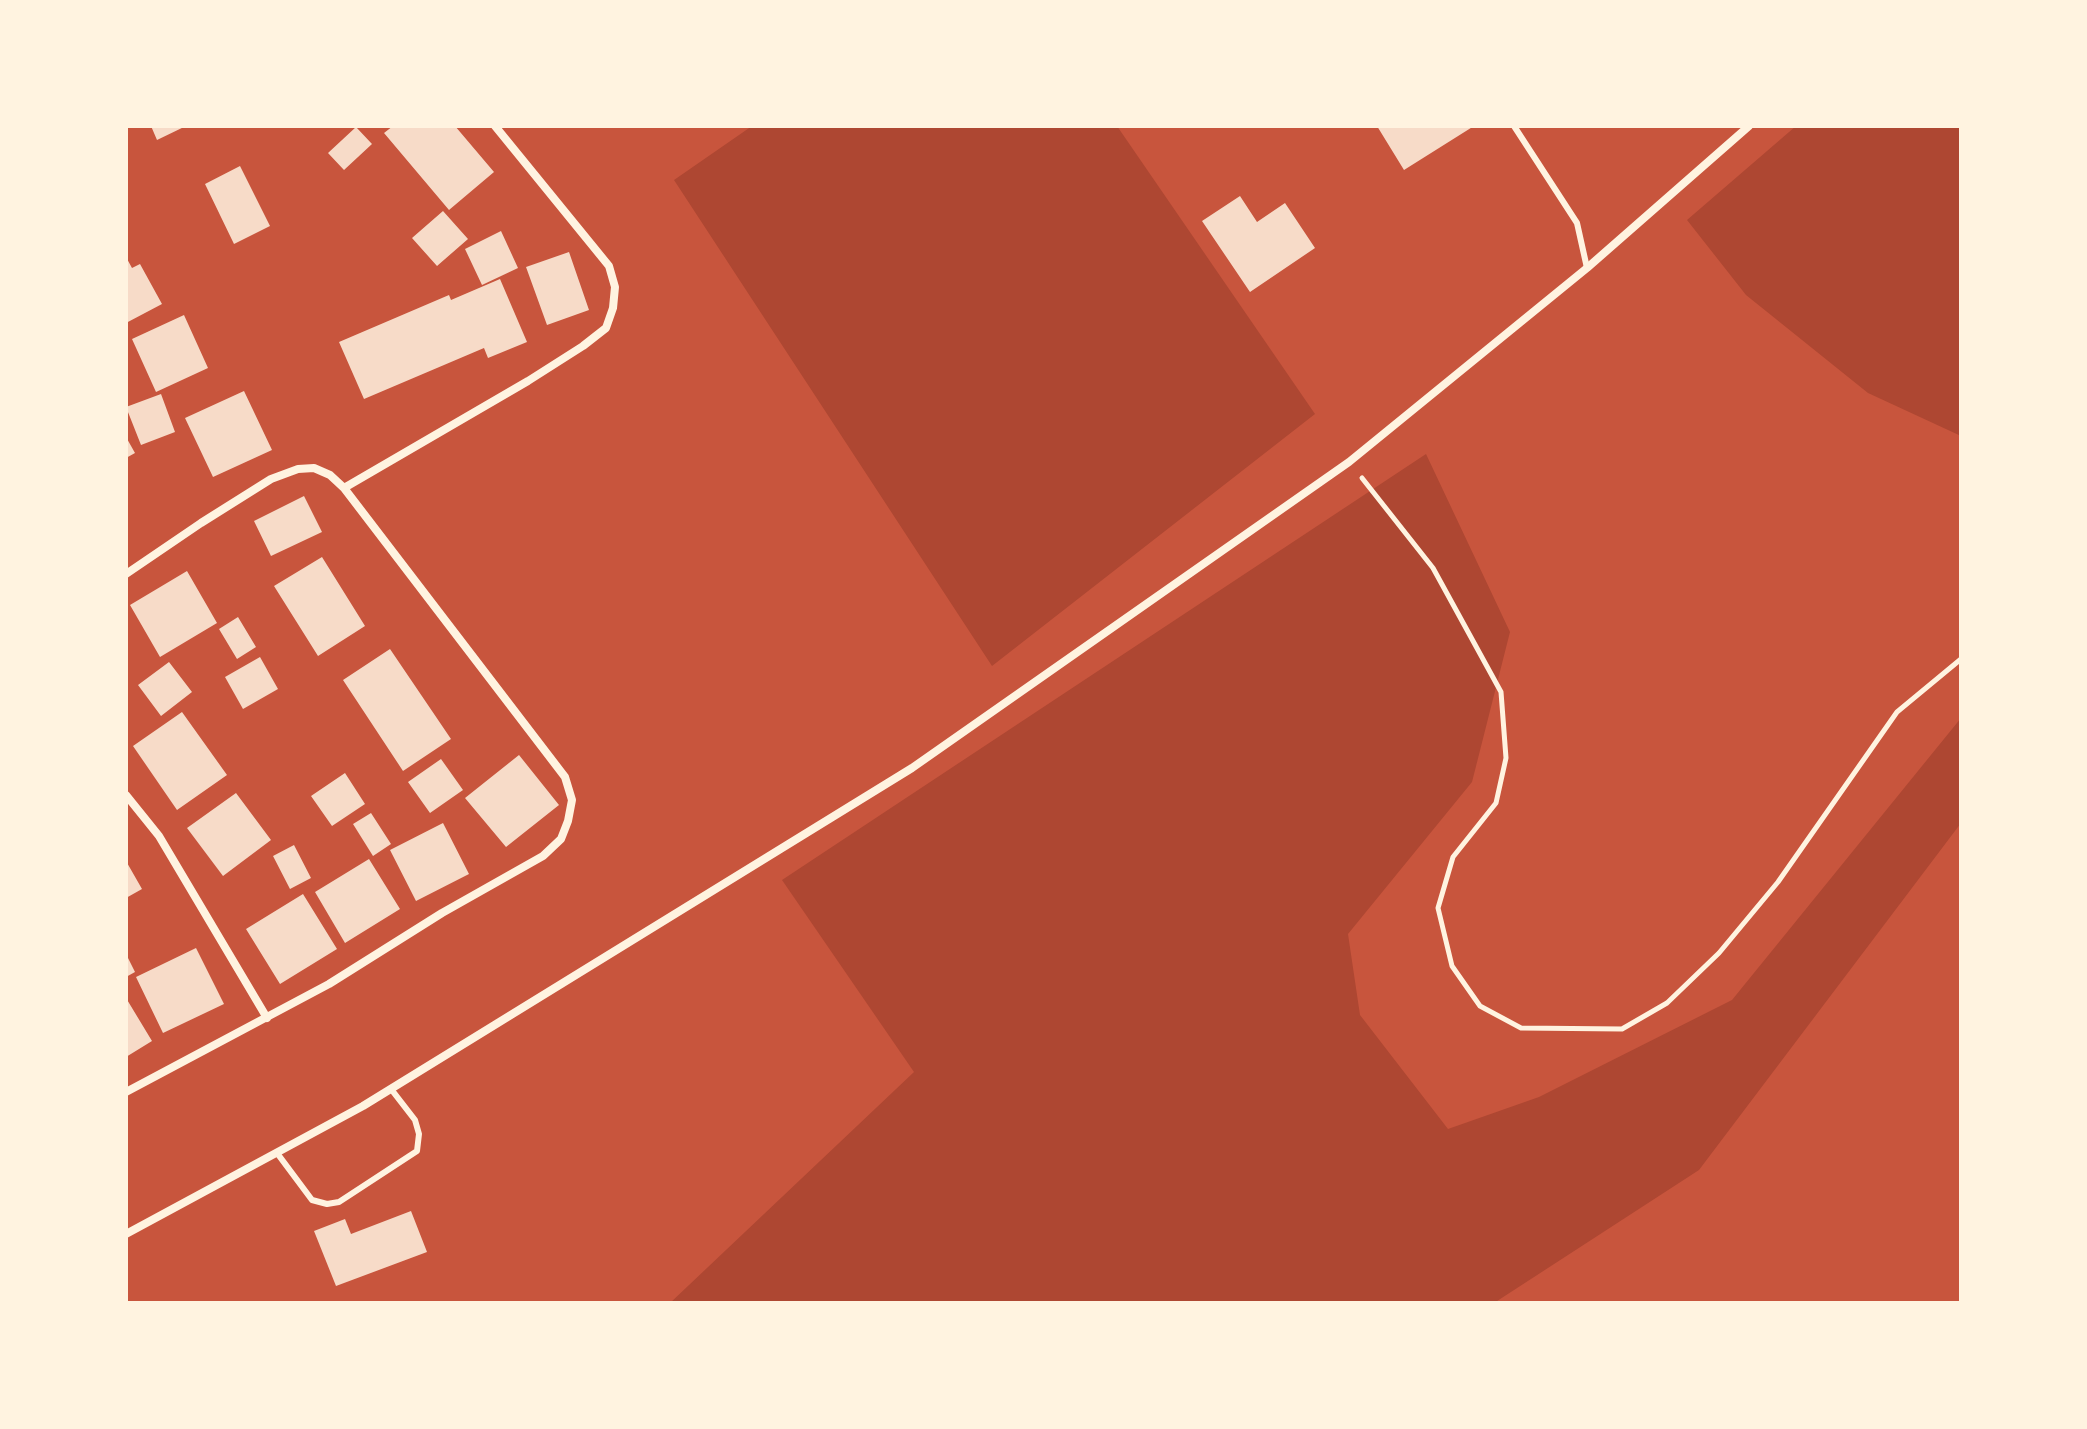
<!DOCTYPE html>
<html>
<head>
<meta charset="utf-8">
<style>
  body { margin:0 }
  #map { position:relative; width:2087px; height:1429px; overflow:hidden; background:#c8553d; font-family:"Source Sans 3",sans-serif }
  canvas { display:block }
  .frame { position:absolute; inset:0; border:128px solid #fff3e0; pointer-events:none }
</style>
</head>
<body>
<div id="map">
<canvas width="2087" height="1429"></canvas>
<div class="frame"></div>
</div>
<script>
const ctx = document.querySelector('canvas').getContext('2d');
ctx.lineJoin = 'round';
function paint(path, color) { ctx.fillStyle = color; ctx.fill(path, 'evenodd'); }
const toPath = rows => new Path2D(rows.map(r => 'M' + r).join(''));
function stroke(path, color, width, dash) { ctx.strokeStyle = color; ctx.lineWidth = width; ctx.lineCap = dash ? 'butt' : 'round'; ctx.setLineDash(dash || []); ctx.stroke(path); }
paint(toPath([
  [752,126,1117,126,1315,414,992,666,674,180],
  [1796,126,1961,126,1961,436,1868,393,1746,295,1687,220],
  [1426,454,1510,632,1472,782,1348,934,1360,1015,1448,1129,1539,1097,1732,1000,1961,718,1961,823,1699,1170,1494,1303,670,1303,914,1072,782,880]
]), '#ae4732');
paint(toPath([
  [151,126,186,126,157,140],
  [393,126,455,126,494,172,449,210,384,133],
  [1377,126,1474,126,1404,170],
  [356,127,372,144,344,170,328,153],
  [240,166,270,226,234,244,205,184],
  [1240,196,1257,222,1285,203,1315,248,1250,292,1202,221],
  [443,211,468,239,437,266,412,238],
  [501,231,518,268,482,285,465,249],
  [569,252,589,310,547,325,526,267],
  [126,257,132,268,140,264,162,304,126,323],
  [500,279,527,342,488,358,484,348,364,399,339,342,449,295,451,300],
  [184,315,208,368,156,392,132,339],
  [244,391,272,450,213,477,185,418],
  [161,394,175,432,141,445,126,407],
  [126,437,135,453,126,458],
  [304,496,322,532,271,556,254,521],
  [322,557,365,626,318,656,274,586],
  [187,571,217,623,160,657,130,605],
  [238,617,256,647,237,659,219,629],
  [390,649,451,739,403,771,343,680],
  [260,657,278,689,243,709,225,677],
  [169,662,192,692,161,716,138,685],
  [182,712,227,775,177,810,133,746],
  [519,755,559,805,506,847,465,798],
  [441,759,463,790,430,813,408,782],
  [345,773,365,804,332,826,311,796],
  [236,793,271,840,223,876,187,828],
  [371,813,391,844,373,856,353,824],
  [443,823,469,874,416,901,390,850],
  [294,845,311,878,290,889,273,856],
  [369,859,400,909,345,943,315,892],
  [126,861,142,889,126,898],
  [303,894,337,949,280,984,246,929],
  [196,948,224,1004,163,1033,136,977],
  [126,954,135,972,126,977],
  [126,998,152,1041,126,1057],
  [411,1211,427,1252,336,1286,314,1231,345,1219,351,1234]
]), '#f7dbc8');
stroke(toPath([
  [1362,478,1433,568,1501,692,1506,758,1496,803,1453,857,1438,908,1452,966,1480,1006,1521,1028,1622,1029,1667,1003,1719,953,1778,882,1897,712,1961,659]
]), '#fff3e0', 5);
stroke(toPath([
  [1514,126,1577,223,1587,268],
  [277,1153,312,1200,327,1204,339,1202,417,1151,419,1134,415,1120,391,1089]
]), '#fff3e0', 6);
stroke(toPath([
  [126,574,201,523,271,479,298,469,314,468,330,475,344,488,528,381,583,346,606,328,613,308,615,287,609,266,495,126],
  [126,795,159,836,267,1018],
  [126,1092,329,984,442,913,543,856,561,839,568,821,572,800,565,777,344,488],
  [126,1234,363,1106,912,768,1349,462,1587,268,1749,126]
]), '#fff3e0', 8);
</script>
</body>
</html>
